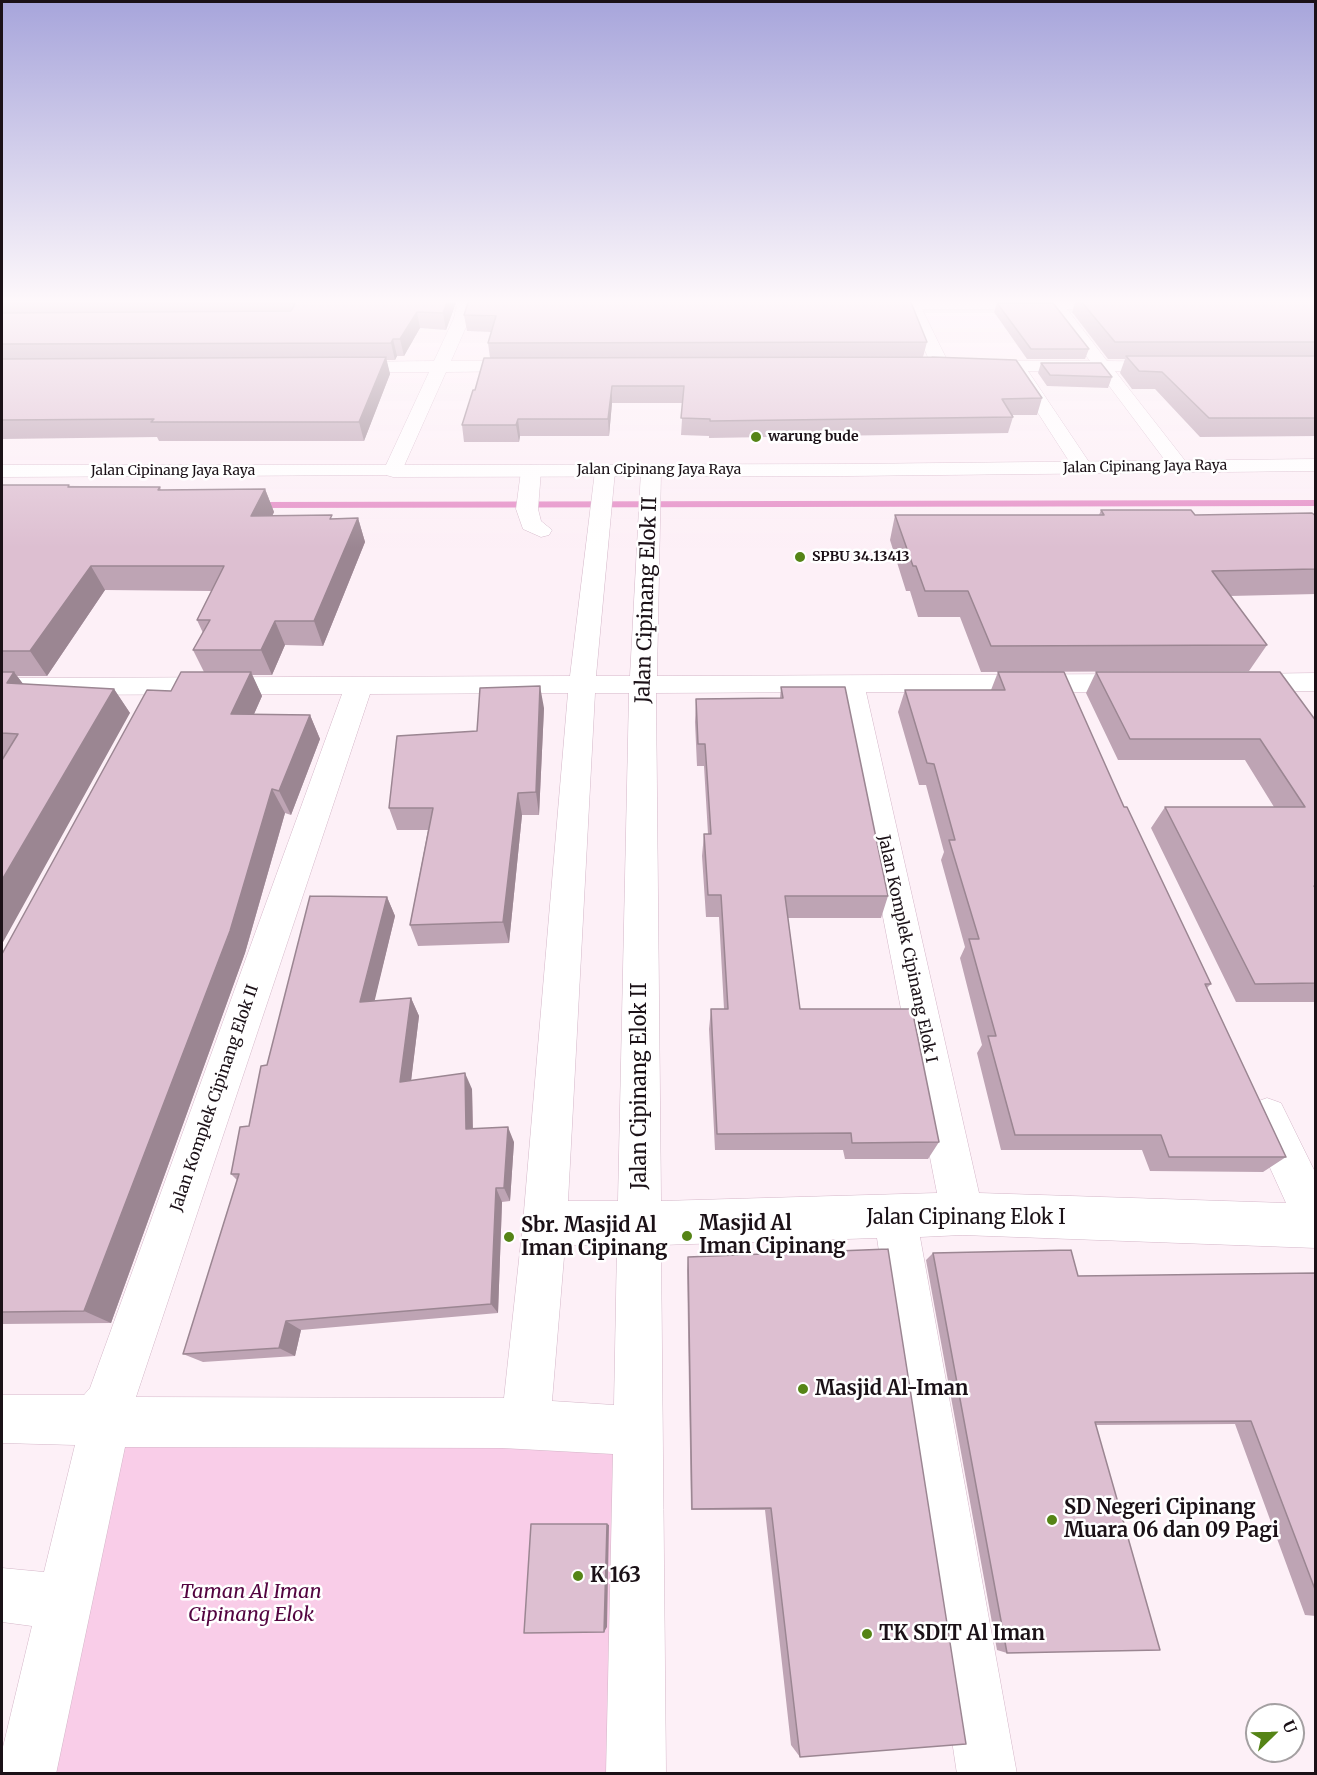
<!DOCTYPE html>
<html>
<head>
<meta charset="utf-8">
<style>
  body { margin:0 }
  #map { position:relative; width:1317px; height:1775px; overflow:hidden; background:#fdf0f7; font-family:Merriweather,serif }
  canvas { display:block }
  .frame { position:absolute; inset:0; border:3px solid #1b1117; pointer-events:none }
  .north { position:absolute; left:1245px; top:1703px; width:60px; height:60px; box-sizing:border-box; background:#fff; border:2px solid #a4a0a2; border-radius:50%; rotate:67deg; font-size:16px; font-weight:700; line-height:24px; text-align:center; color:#1b1117 }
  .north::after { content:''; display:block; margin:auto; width:21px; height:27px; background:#558416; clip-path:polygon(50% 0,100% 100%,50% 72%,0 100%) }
</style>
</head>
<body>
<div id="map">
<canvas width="1317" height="1775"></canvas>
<div class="frame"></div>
<div class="north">U</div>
</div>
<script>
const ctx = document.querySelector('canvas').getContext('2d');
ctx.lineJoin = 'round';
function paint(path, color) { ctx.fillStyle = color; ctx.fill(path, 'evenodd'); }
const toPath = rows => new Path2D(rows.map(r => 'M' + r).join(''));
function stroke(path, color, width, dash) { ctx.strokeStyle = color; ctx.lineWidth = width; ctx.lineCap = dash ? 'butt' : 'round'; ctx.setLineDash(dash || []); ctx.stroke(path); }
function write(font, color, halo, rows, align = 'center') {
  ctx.font = font + ' Merriweather,serif'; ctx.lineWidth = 5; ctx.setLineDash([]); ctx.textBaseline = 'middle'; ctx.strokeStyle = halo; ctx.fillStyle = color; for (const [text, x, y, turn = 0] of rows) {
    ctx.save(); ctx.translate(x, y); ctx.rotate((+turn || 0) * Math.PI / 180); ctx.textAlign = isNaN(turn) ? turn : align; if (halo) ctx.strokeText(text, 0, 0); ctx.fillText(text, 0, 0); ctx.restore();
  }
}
paint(toPath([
  [118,1432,623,1441,622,1773,30,1774]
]), '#f9cde8');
paint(toPath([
  [1316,500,1316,506,253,508,249,505,253,502,1316,500]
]), '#e58fc7');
const minor = toPath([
  [458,300,474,300,470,318,451,361,528,361,534,362,537,366,534,370,528,371,446,372,400,475,2,477,2,465,386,465,429,372,342,372,336,371,333,367,336,363,342,362,434,361,454,318,458,300],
  [865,300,1124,302,1127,305,1124,308,1119,310,1067,309,1107,361,1173,362,1176,366,1173,370,1167,371,1115,371,1190,467,1187,471,1173,471,1098,371,1028,371,1093,468,1090,472,1083,474,1076,472,1011,371,969,370,966,366,969,362,975,361,1090,361,1051,309,922,309,950,366,947,370,941,371,935,370,932,366,906,309,867,309,859,304,865,300],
  [531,465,538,467,541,471,538,509,541,521,552,530,549,535,541,537,523,529,516,509,521,471,524,467,531,465],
  [605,465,612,467,615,471,596,676,630,676,641,471,644,467,651,465,658,467,661,471,657,676,1137,674,1146,677,1150,683,1146,689,1137,692,866,692,979,1193,1286,1203,1247,1117,1253,1103,1267,1098,1281,1103,1316,1174,1316,1248,962,1235,920,1237,1017,1774,957,1774,877,1238,661,1245,666,1774,606,1774,613,1454,502,1448,125,1447,56,1774,2,1774,2,1751,32,1626,2,1622,2,1568,44,1572,75,1445,2,1443,2,1395,84,1395,90,1388,342,694,2,695,2,678,570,676,595,471,598,467,605,465],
  [839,692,937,1193,661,1201,656,693,839,692],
  [568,693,523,1223,504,1398,136,1397,370,694,568,693],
  [595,693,629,693,618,1201,568,1201,595,693],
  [565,1245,617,1245,614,1405,552,1401,565,1245],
  [1316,673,1316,691,1242,692,1233,689,1229,683,1233,677,1242,674,1316,673]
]);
const major = toPath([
  [1316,459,1316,471,848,476,393,477,386,475,383,471,386,467,393,465,848,464,1316,459]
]);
stroke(minor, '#d4b6c8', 1);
stroke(major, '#d4b6c8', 1);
paint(minor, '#fff');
paint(major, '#fff');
paint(toPath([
  [2,300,457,300,446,330,420,328,404,356,397,356,395,360,386,360,390,374,364,441,159,441,157,437,2,439],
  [1076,300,1316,300,1316,436,1200,437,1155,389,1132,389,1120,373,1125,359,1108,359,1072,312],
  [997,303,1089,349,1085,359,1027,359,994,312],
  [464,315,927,342,923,357,1042,398,1037,415,1013,415,1013,417,1008,433,709,438,709,436,681,435,683,403,612,403,609,436,520,436,519,442,464,442,462,425,475,390,490,358,488,343,491,332,467,331],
  [1041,363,1112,377,1108,388,1047,386,1038,373],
  [2,485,160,487,161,490,265,489,274,512,272,516,333,519,358,518,365,542,323,646,285,645,272,675,252,675,262,696,254,714,310,715,320,739,291,815,285,813,245,953,111,1323,2,1324,2,954,171,691,204,672,193,650,203,633,197,620,212,591,105,590,47,676,17,676,23,684,114,689,130,713,2,758],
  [1101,510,1195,515,1316,516,1316,594,1230,596,1267,645,1249,671,981,672,960,617,918,617,910,591,906,591,890,540,895,515,1099,515],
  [998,672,1124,807,1211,984,1207,988,1286,1157,1263,1172,1150,1171,1142,1150,1001,1150,977,1053,982,1045,960,958,965,947,941,860,944,852,926,785,919,785,898,712,905,690,991,690],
  [1096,672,1316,721,1316,1002,1236,1002,1151,828,1165,807,1274,807,1245,760,1118,760,1086,693],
  [781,687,888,896,881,918,788,918,800,1009,939,1142,928,1159,845,1159,843,1150,715,1150,709,1029,711,1009,724,1009,719,917,706,917,702,856,704,834,708,834,704,766,697,766,695,722,696,699,780,698],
  [544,708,539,815,522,815,509,943,418,946,410,925,428,830,397,830,389,808,477,731],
  [387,897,395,916,374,1001,411,998,419,1016,411,1080,472,1089,473,1128,514,1142,510,1201,502,1202,498,1313,301,1330,295,1356,203,1362,183,1354,237,1180,231,1174,249,1126,267,1065],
  [888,1249,800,1757,791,1745,765,1510,691,1510,687,1270,688,1257],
  [933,1253,1078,1276,1316,1273,1316,1616,1305,1615,1235,1424,1096,1425,1007,1653,997,1650,926,1260]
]), '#bea4b4');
paint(toPath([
  [448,300,457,300,446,330,443,313],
  [417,312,420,328,404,356,400,339],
  [393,339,397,356,395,360,391,343],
  [386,357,390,374,364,441,359,422],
  [612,386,612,403,609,436,608,419],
  [518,419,520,436,519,442,516,425],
  [265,489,274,512,261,540,251,516],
  [358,518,365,542,323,646,314,621],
  [91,566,105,590,47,676,30,651],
  [275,621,285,645,272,675,261,650],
  [14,672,33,697,7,683],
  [251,672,262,696,243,739,231,714],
  [540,686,544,708,539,815,536,792],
  [114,689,130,713,2,944,2,880],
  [310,715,320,739,291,815,279,791],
  [272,789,285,813,245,953,111,1323,84,1311],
  [518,793,522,815,509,943,503,922],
  [387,897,395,916,370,1020,360,1002],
  [411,998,419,1016,409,1098,400,1082],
  [465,1073,472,1089,473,1144,466,1129],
  [508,1127,514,1142,510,1201,504,1188],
  [496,1188,502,1202,498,1313,491,1304],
  [286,1321,301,1330,295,1356,279,1348],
  [607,1524,609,1525,607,1627,604,1632]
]), '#9b8692');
const building = toPath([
  [288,300,448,300,443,313,417,312,400,339,393,339,391,343,2,344,2,313,291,311,295,304,288,300],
  [469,300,910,300,927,342,488,343,496,316,464,315,469,300],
  [1080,300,1316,300,1316,342,1115,342,1080,300],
  [997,303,1053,303,1089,349,1031,349,997,303],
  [1126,356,1316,356,1316,418,1209,418,1162,372,1139,371,1126,356],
  [386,357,359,422,151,422,154,419,2,420,2,359,386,357],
  [932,357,1016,360,1042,398,1002,399,1013,417,710,421,710,419,681,418,684,386,612,386,608,419,518,419,516,425,462,425,473,390,475,390,484,358,932,357],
  [1041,363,1101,363,1112,377,1050,375,1041,363],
  [2,485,69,485,68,487,160,487,158,490,265,489,251,516,332,515,330,519,358,518,314,621,275,621,261,650,193,650,210,620,197,620,224,566,91,566,30,651,2,651,2,485],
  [1101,510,1191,510,1195,515,1312,513,1316,516,1316,569,1212,571,1267,645,991,646,968,591,925,591,916,566,913,566,895,515,1104,515,1101,510],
  [2,672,14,672,7,683,114,689,2,880,2,760,18,734,2,733,2,672],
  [181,672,251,672,231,714,310,715,279,791,272,789,230,931,84,1311,2,1312,2,954,147,690,171,691,181,672],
  [998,672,1064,672,1124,807,1127,807,1211,984,1205,984,1286,1157,1169,1157,1161,1135,1015,1135,988,1036,996,1036,969,939,979,939,949,840,955,840,934,764,927,763,905,690,1005,690,998,672],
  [1096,672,1280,672,1316,721,1316,886,1314,886,1316,889,1316,983,1255,984,1165,807,1305,807,1260,739,1130,739,1096,672],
  [540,686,536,792,518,793,503,922,410,925,433,808,389,808,397,736,477,731,480,688,540,686],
  [781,687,845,687,888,896,785,896,800,1009,912,1009,939,1142,852,1143,851,1133,717,1134,711,1009,728,1009,721,895,708,895,704,834,711,834,705,744,698,744,696,699,783,698,781,687],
  [310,896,387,897,360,1002,411,998,400,1082,465,1073,466,1129,508,1127,504,1188,496,1188,491,1304,286,1321,279,1348,183,1354,239,1174,231,1174,240,1127,249,1126,261,1066,267,1065,310,896],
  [888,1249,966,1744,800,1757,771,1508,692,1509,688,1257,888,1249],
  [1071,1250,1078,1276,1316,1273,1316,1592,1251,1421,1095,1422,1160,1650,1007,1653,933,1253,1071,1250],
  [531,1524,607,1524,604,1632,524,1633,531,1524]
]);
paint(building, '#ddbfd1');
stroke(building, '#9b8692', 1.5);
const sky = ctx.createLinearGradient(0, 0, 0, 548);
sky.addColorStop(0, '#a7a5db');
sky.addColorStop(0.55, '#fef8fb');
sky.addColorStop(1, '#fef8fb00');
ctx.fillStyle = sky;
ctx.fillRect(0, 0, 1317, 548);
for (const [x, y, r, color] of [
  [756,437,6,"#558416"],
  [800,557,6,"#558416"],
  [687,1236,6,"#558416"],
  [509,1237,6,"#558416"],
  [803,1389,6,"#558416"],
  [1052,1520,6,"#558416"],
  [578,1576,6,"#558416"],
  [867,1634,6,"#558416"]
]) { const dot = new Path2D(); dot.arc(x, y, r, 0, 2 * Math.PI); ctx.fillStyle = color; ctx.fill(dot); stroke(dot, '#fff', 2); }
write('bold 14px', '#1b1117', '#fff', [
  ["warung bude",768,437],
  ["SPBU 34.13413",812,557]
], 'left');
write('14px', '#1b1117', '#fff', [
  ["Jalan Cipinang Jaya Raya",1145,467,-1],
  ["Jalan Cipinang Jaya Raya",659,470],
  ["Jalan Cipinang Jaya Raya",173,471]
]);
write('16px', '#1b1117', '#fff', [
  ["Jalan Komplek Cipinang Elok I",907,949,78],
  ["Jalan Komplek Cipinang Elok II",215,1098,-71]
]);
write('20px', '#1b1117', '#fff', [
  ["Jalan Cipinang Elok II",647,600,-88],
  ["Jalan Cipinang Elok II",640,1086,-90],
  ["Jalan Cipinang Elok I",966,1218]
]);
write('bold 20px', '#1b1117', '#fff', [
  ["Masjid Al",699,1224],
  ["Iman Cipinang",699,1247],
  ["Sbr. Masjid Al",521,1226],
  ["Iman Cipinang",521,1249],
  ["Masjid Al-Iman",815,1389],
  ["SD Negeri Cipinang",1064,1508],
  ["Muara 06 dan 09 Pagi",1064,1531],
  ["K 163",590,1576],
  ["TK SDIT Al Iman",879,1634]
], 'left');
write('italic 20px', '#530440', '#fff', [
  ["Taman Al Iman",251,1592],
  ["Cipinang Elok",251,1615]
]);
</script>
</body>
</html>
